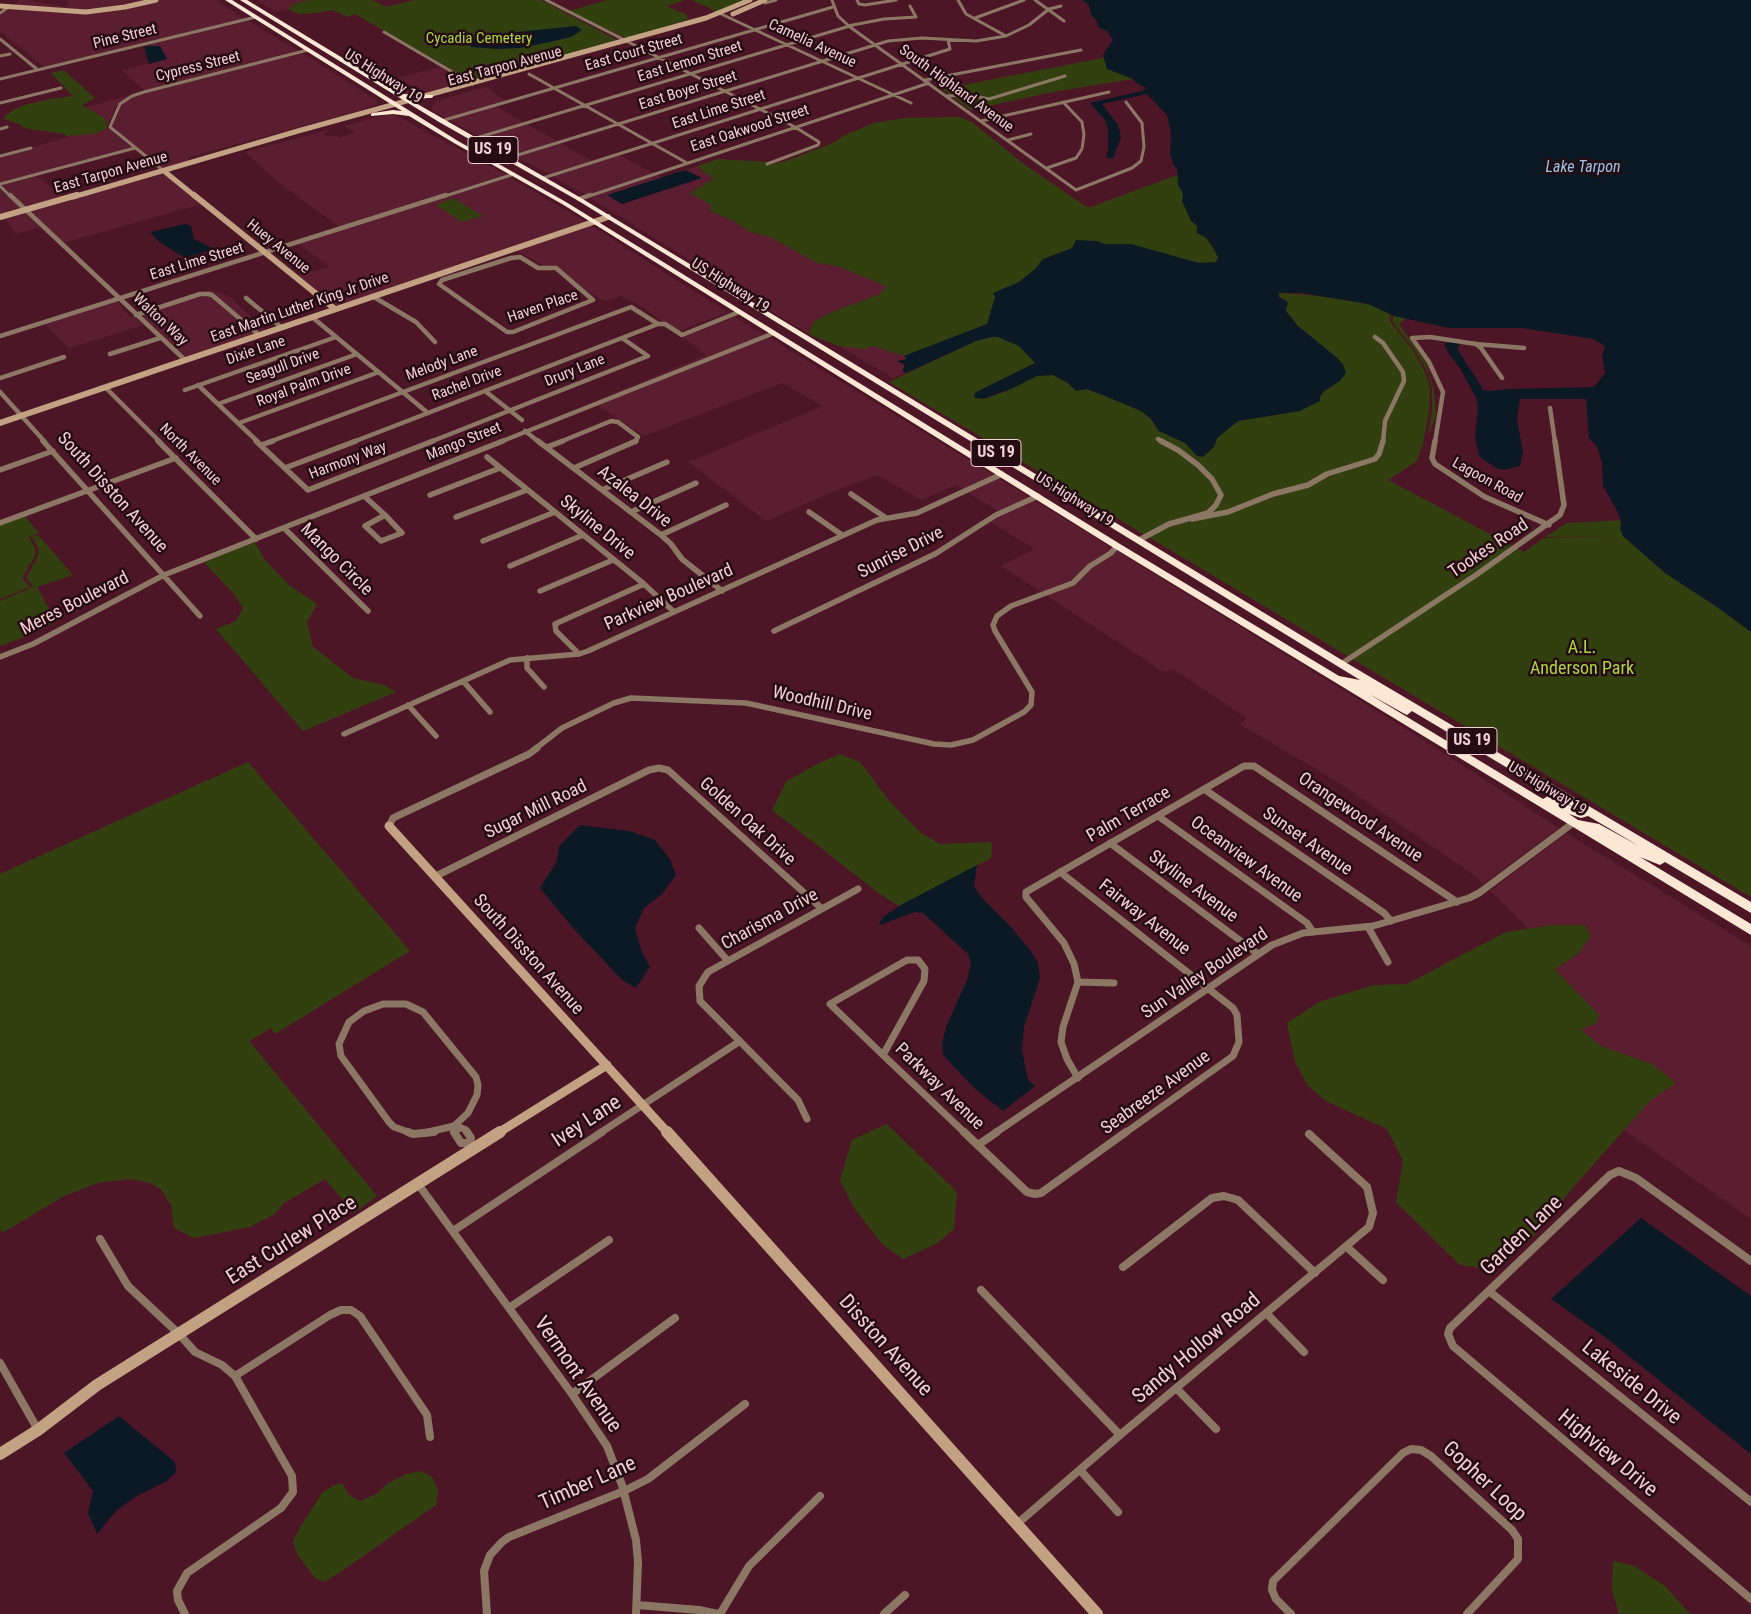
<!DOCTYPE html>
<html>
<head>
<meta charset="utf-8">
<style>
  body { margin:0 }
  canvas { display:block; background:#4d1627 }
</style>
</head>
<body>
<canvas width="1751" height="1614"></canvas>
<script>
const ctx = document.querySelector('canvas').getContext('2d');
ctx.lineJoin = 'round';
function paint(path, color) { ctx.fillStyle = color; ctx.fill(path, 'evenodd'); }
const toPath = rows => new Path2D(rows.map(r => 'M' + r).join(''));
function stroke(path, color, width, dash) { ctx.strokeStyle = color; ctx.lineWidth = width; ctx.lineCap = dash ? 'butt' : 'round'; ctx.setLineDash(dash || []); ctx.stroke(path); }
function write(font, color, halo, rows, align = 'center') {
  ctx.font = font + ' "Roboto Condensed",sans-serif'; ctx.lineWidth = 5; ctx.setLineDash([]); ctx.textBaseline = 'middle'; ctx.strokeStyle = halo; ctx.fillStyle = color; for (const [text, x, y, turn = 0] of rows) {
    ctx.save(); ctx.translate(x, y); ctx.rotate((+turn || 0) * Math.PI / 180); ctx.textAlign = isNaN(turn) ? turn : align; if (halo) ctx.strokeText(text, 0, 0); ctx.fillText(text, 0, 0); ctx.restore();
  }
}
paint(toPath([
  [19,0,30,0,34,2,63,6,70,5,66,0,153,0,87,11,13,5],
  [159,0,217,0,244,19,44,67,0,31,0,15,11,7,71,13,143,4],
  [256,0,308,0,294,4,289,9,276,12],
  [246,20,299,51,145,91,121,70,167,59,160,47,144,45],
  [301,52,376,100,377,104,359,111,189,157,187,160,189,162,164,169,112,127,120,106,135,96],
  [439,67,466,82,414,96,401,94,383,82],
  [487,87,505,101,446,118,431,110,435,101],
  [135,94,123,100,116,106,107,127,132,148,0,183,0,157,71,136,102,131,106,129,103,117,87,107],
  [496,106,524,123,479,136,449,120],
  [392,113,506,175,340,227,279,183,245,152,343,126,329,130,322,135,341,137,355,132,344,126],
  [527,124,557,141,513,155,482,138],
  [560,143,592,161,549,174,516,157],
  [619,155,653,173,586,195,552,176],
  [698,166,704,172,715,178,691,193,712,205,709,210,735,222,750,232,770,237,817,263,837,266,887,286,880,294,832,312,815,321,808,334,589,197,656,175,662,177,608,195,622,204,701,177,685,170],
  [161,173,164,174,202,204,63,243,29,210],
  [37,176,65,198,27,209,2,185],
  [509,177,586,222,336,307,298,275,329,267,298,243],
  [0,189,10,198,22,210,0,216],
  [24,212,40,227,16,234,4,217],
  [589,224,690,289,728,312,679,331,664,323,645,308,622,296,604,301,582,288,558,268,546,267,514,249],
  [210,290,230,297,266,331,260,333,215,294,200,293],
  [201,296,210,296,255,334,186,358,140,315],
  [116,300,130,317,133,316,143,325,70,348,71,350,44,323],
  [735,317,764,335,592,402,706,355,683,337],
  [768,337,1029,497,998,511,956,485,921,500,878,475,837,490,766,521,688,462,823,406,782,383,644,436,597,405],
  [839,346,864,349,873,346,904,356,916,367,893,378],
  [1034,500,1406,729,1559,828,1483,884,1473,874,1336,781,1240,724,1247,718,1173,669,1164,672,1001,566,1035,549,990,522],
  [1566,833,1751,946,1751,1219,1624,1130,1651,1100,1652,1064,1601,1046,1581,1029,1599,1014,1555,969,1578,954,1552,925,1529,929,1490,891]
]), '#5b1d30');
paint(toPath([
  [308,0,372,0,386,7,414,0,541,0,617,40,472,81,355,14,348,17,332,10,316,13,299,14,288,9,294,4],
  [608,0,685,0,667,6,687,15,687,18,691,19,626,38,569,11],
  [691,0,742,0,716,14,712,9],
  [1108,57,1133,79,1053,92,970,110,942,89],
  [64,70,95,98,82,105,103,117,107,122,106,129,92,134,67,136,64,134,24,128,19,124,4,119,6,115,15,109,25,105,50,99,73,96,51,73],
  [959,117,972,122,1025,165,1088,208,1182,173,1221,264,1199,263,1163,255,1072,248,995,321,904,356,873,346,864,349,839,346,808,334,815,321,832,312,880,294,886,286,837,266,817,263,770,237,750,232,735,222,709,210,711,205,690,193,714,178,704,172,698,166,717,159,768,162,765,164,768,165,786,161,833,143,845,135,874,123,906,118],
  [453,198,483,216,462,222,436,205],
  [1279,293,1320,296,1368,304,1386,311,1391,315,1389,320,1414,352,1425,372,1430,388,1429,411,1423,444,1417,461,1388,480,1524,552,1544,538,1623,536,1665,573,1717,607,1751,632,1751,897,889,382,976,341,991,337,998,337,1019,346,1035,363,992,384,984,399,1011,389,1037,376,1053,375,1068,383,1076,391,1086,389,1103,395,1141,411,1151,419,1159,431,1185,443,1197,456,1210,452,1217,438,1238,421,1300,411,1320,397,1324,391,1332,387,1336,357,1298,326,1286,311,1285,299,1279,297,1277,295],
  [1394,316,1406,318,1399,324,1426,362,1434,390,1436,416,1428,435,1432,411,1432,389,1428,372,1416,352,1392,321],
  [25,516,39,533,29,537,35,549,35,556,22,578,30,587,0,599,0,525],
  [1625,520,1625,536,1545,537,1567,523],
  [38,535,73,575,37,587,56,622,27,636,0,646,0,601,31,588,33,586,26,578,38,556,38,548,32,537],
  [255,542,264,559,289,585,317,604,307,622,313,647,353,678,384,685,396,692,303,731,216,629,236,621,243,608,233,593,204,562],
  [840,754,860,762,891,803,921,833,940,844,992,842,991,858,899,906,880,894,772,810,786,782,813,766],
  [248,762,410,951,275,1034,271,1028,249,1041,377,1196,354,1213,325,1179,284,1203,275,1214,250,1227,194,1238,174,1228,171,1205,161,1189,150,1183,129,1179,98,1183,64,1196,4,1232,0,1231,0,874],
  [1552,925,1585,925,1591,936,1578,954,1555,969,1599,1015,1596,1024,1581,1029,1601,1046,1652,1064,1676,1083,1651,1100,1576,1184,1536,1234,1494,1270,1460,1265,1396,1202,1403,1161,1387,1129,1326,1101,1308,1086,1295,1062,1287,1023,1319,1002,1373,985,1407,984,1506,932],
  [887,1124,957,1192,954,1229,936,1244,903,1259,882,1244,854,1208,840,1180,852,1140],
  [421,1471,432,1477,438,1490,436,1505,339,1573,324,1582,315,1578,297,1554,293,1542,299,1529,322,1493,332,1486,342,1483,350,1496,360,1501,376,1494,387,1484,406,1474],
  [1613,1561,1634,1566,1665,1586,1690,1614,1619,1614,1612,1589]
]), '#324010');
paint(toPath([
  [1082,0,1751,0,1751,632,1717,607,1665,573,1623,536,1620,529,1621,522,1617,511,1603,486,1602,462,1597,447,1589,438,1586,399,1520,399,1517,419,1523,452,1520,466,1504,470,1496,468,1479,456,1475,436,1478,409,1476,398,1460,368,1448,353,1444,343,1455,342,1459,344,1458,350,1481,386,1483,390,1489,391,1506,389,1594,387,1605,373,1602,356,1605,347,1602,344,1593,339,1522,328,1448,328,1394,316,1368,304,1301,293,1279,293,1279,297,1288,302,1286,311,1298,326,1336,357,1343,364,1346,373,1340,381,1324,391,1320,397,1320,401,1300,411,1238,421,1217,438,1214,447,1203,457,1197,456,1185,443,1159,431,1151,419,1141,411,1103,395,1086,389,1076,391,1068,383,1053,375,1037,376,1011,389,983,399,975,398,974,395,976,392,1035,363,1019,346,998,337,991,337,976,341,906,373,902,371,905,365,897,361,907,359,904,356,987,324,995,297,993,293,1019,282,1035,269,1043,259,1072,248,1076,240,1097,241,1105,244,1131,244,1199,263,1216,262,1218,257,1212,246,1206,238,1197,233,1197,226,1191,221,1182,201,1183,194,1178,185,1177,169,1174,166,1170,154,1171,133,1167,115,1147,94,1102,104,1119,126,1117,127,1119,128,1121,137,1113,159,1106,157,1108,150,1108,129,1105,120,1090,103,1142,91,1146,88,1135,82,1133,79,1107,69,1103,55,1113,40,1107,31,1098,27,1097,21,1091,15,1089,5],
  [576,26,582,30,571,37,550,42,520,48,498,49,470,47,475,39,499,34],
  [148,46,160,46,167,59,149,64,144,47],
  [685,170,702,178,622,204,607,195],
  [185,224,191,226,194,239,214,249,185,258,158,241,150,232],
  [580,825,629,831,655,840,670,859,676,875,662,894,644,908,635,928,642,952,650,967,636,988,622,980,573,928,540,888,557,861,559,846],
  [977,865,974,886,982,898,1010,926,1031,951,1038,963,1040,978,1024,1027,1022,1050,1028,1080,1035,1086,1003,1111,974,1088,943,1055,942,1044,946,1027,967,980,971,963,968,954,923,913,915,912,880,925,879,923,884,916,899,906],
  [1641,1218,1751,1296,1751,1454,1605,1337,1551,1299],
  [119,1416,175,1462,176,1472,167,1481,135,1497,116,1511,97,1534,88,1513,93,1491,64,1453]
]), '#0b1925');
stroke(toPath([
  [546,0,795,127,819,142,818,145,767,164],
  [832,0,838,16,850,27,1076,190,1132,168,1141,161,1144,147,1142,123,1126,102],
  [857,0,859,4,865,5,896,0],
  [958,0,966,14,1006,36],
  [1035,0,1064,21],
  [765,3,776,0],
  [0,13,10,6],
  [719,13,911,103],
  [975,18,1024,0],
  [384,32,473,84],
  [0,39,38,70],
  [0,56,10,54],
  [529,74,687,163],
  [0,79,256,17],
  [925,80,1081,50],
  [947,96,969,95,989,99,1065,76],
  [0,103,61,88],
  [441,121,833,7],
  [981,121,1109,92],
  [0,129,7,127],
  [473,139,853,25,884,19,916,17,910,6],
  [1008,140,1031,134],
  [0,156,31,148],
  [508,158,888,41,922,38,976,41,1006,36,1029,25,1049,9,1061,6],
  [1047,168,1076,158,1082,149,1084,135,1082,122,1063,102],
  [164,171,110,127,120,104,132,96,144,92,308,50],
  [543,178,950,49,948,40],
  [0,184,135,148],
  [0,186,11,197],
  [442,197,514,174],
  [586,197,929,83]
]), '#8c7765', 3);
stroke(toPath([
  [10,195,185,360],
  [579,199,590,195],
  [520,257,538,268,556,268,593,300,513,332,507,332,439,284,442,280,511,258,520,257],
  [372,296,416,322,435,342],
  [246,298,281,327],
  [136,315,200,294,208,294,212,295,259,335],
  [312,317,428,413],
  [0,336,446,195],
  [1375,337,1383,343,1403,372,1404,381,1385,421,1383,442],
  [622,338,648,356],
  [1476,344,1481,348,1502,378],
  [110,354,160,338],
  [0,378,64,357],
  [198,385,258,442],
  [106,388,160,442],
  [185,390,336,337],
  [485,391,522,420],
  [0,392,45,442],
  [218,404,357,354],
  [1550,408,1555,442],
  [239,423,379,372],
  [525,431,539,442],
  [1158,439,1163,442],
  [269,442,631,307,658,324,665,324,682,335,739,312],
  [353,442,658,324],
  [430,442,648,356],
  [500,442,774,333],
  [560,442,611,421,618,422,638,437,635,442],
  [1435,442,1443,392,1429,362,1412,338,1430,337,1476,344,1524,348]
]), '#8c7765', 4.5);
stroke(toPath([
  [43,441,200,616],
  [158,441,256,539],
  [256,441,308,490,433,441],
  [538,441,661,535,671,544,682,559,722,591],
  [1435,441,1432,458,1435,464,1485,497,1549,525],
  [261,445,273,441],
  [547,447,563,441],
  [487,457,644,584,674,612],
  [285,468,356,441],
  [574,468,636,441],
  [0,470,53,451],
  [602,490,667,462],
  [851,494,886,518],
  [430,495,500,468],
  [364,496,385,515],
  [631,512,696,483],
  [809,512,842,535],
  [385,515,402,533,381,541,365,526,385,515],
  [456,517,527,490],
  [1192,519,1228,512,1273,494,1308,485,1327,474,1375,459,1379,454,1383,441],
  [0,523,176,458],
  [284,528,368,611],
  [661,535,726,505],
  [1139,540,1169,524,1208,513,1216,505,1221,495,1212,479,1198,465,1178,450,1161,441],
  [483,541,555,512],
  [510,566,583,535],
  [540,591,613,560],
  [774,631,935,554,996,515,1038,496],
  [579,654,556,631,555,624,644,584],
  [0,657,33,644,164,575,503,441],
  [527,658,527,668,544,687],
  [1341,664,1476,575,1560,515,1564,505,1555,441],
  [463,681,490,712],
  [408,705,436,736],
  [344,734,510,660,579,654,588,651,877,520,917,513,1002,474],
  [535,749,562,728,614,703,631,698,746,703,934,744,951,745,973,740,1024,712,1031,705,1032,692,995,631,993,625,997,616,1011,606,1073,583,1090,566,1111,553,1117,546]
]), '#8c7765', 5.5);
stroke(toPath([
  [1204,789,1384,913,1391,921],
  [1158,816,1307,923,1313,932],
  [389,826,393,818,529,754,537,748],
  [1110,843,1258,954],
  [1060,872,1233,1008,1237,1015,1239,1042,1233,1056,1125,1133],
  [436,876,649,770,659,768,668,770,821,908],
  [1368,927,1388,962],
  [699,928,728,961],
  [907,960,918,960,925,969,924,981,883,1055,830,1004,907,960],
  [1078,982,1114,983],
  [883,1055,965,1133],
  [1078,1078,1067,1059,1061,1042,1063,1027,1078,982,1074,964,1064,943,1026,897,1026,892,1244,766,1254,766,1457,902],
  [807,1119,798,1100,700,1001,699,986,708,972,858,889],
  [454,1126,457,1129],
  [411,1133,394,1127,389,1122,341,1056,339,1044,349,1022,364,1011,383,1004,406,1004,423,1012,476,1077,478,1085,477,1095,468,1113,454,1126],
  [424,1133,454,1126],
  [455,1133,459,1127,466,1130,468,1133],
  [600,1133,740,1041],
  [995,1133,1272,945,1303,933,1373,926,1469,898,1479,893,1573,823]
]), '#8c7765', 7);
stroke(toPath([
  [408,1132,413,1134,434,1132],
  [454,1132,461,1143,470,1143],
  [467,1132,471,1138,470,1143],
  [964,1132,1027,1192,1035,1194,1041,1193,1126,1132],
  [470,1143,474,1148],
  [978,1145,997,1132],
  [418,1184,572,1394,607,1446,622,1485,636,1540,638,1562,636,1614],
  [453,1231,602,1132],
  [100,1239,128,1286,179,1334,195,1352,222,1365,235,1376,292,1476,293,1492,281,1508,187,1573,177,1591,178,1600,185,1614],
  [1347,1247,1383,1280],
  [1751,1261,1636,1178,1619,1171,1610,1175,1450,1328,1448,1334,1453,1346,1751,1599],
  [1123,1267,1212,1198,1224,1196,1238,1200,1315,1273],
  [981,1290,1120,1435],
  [1489,1291,1751,1502],
  [509,1308,609,1240],
  [1267,1314,1304,1352],
  [0,1363,38,1430],
  [235,1376,330,1315,341,1310,351,1310,360,1316,427,1415,430,1437],
  [1177,1389,1216,1429],
  [572,1394,675,1318],
  [1080,1470,1118,1512],
  [1017,1524,1120,1435,1369,1227,1373,1213,1367,1187,1309,1134],
  [637,1605,699,1610,718,1614],
  [487,1614,484,1571,490,1555,502,1542,509,1537,624,1491,648,1479,745,1404],
  [720,1614,749,1566,820,1496],
  [884,1614,905,1595],
  [1291,1614,1276,1599,1272,1590,1273,1581,1403,1453,1411,1449,1421,1450,1431,1456,1512,1530,1518,1539,1518,1559,1467,1614]
]), '#8c7765', 8);
stroke(toPath([
  [0,6,86,12,125,7,156,0],
  [733,14,765,0],
  [164,171,196,197],
  [73,197,298,131,706,18,750,0]
]), '#c3a283', 5);
stroke(toPath([
  [194,195,335,309],
  [0,217,77,195],
  [0,423,608,217]
]), '#c3a283', 6);
stroke(toPath([
  [389,826,668,1133],
  [498,1133,607,1065]
]), '#c3a283', 9);
stroke(toPath([
  [667,1132,1097,1614],
  [0,1454,38,1430,97,1385,500,1132]
]), '#c3a283', 12);
paint(toPath([
  [225,0,232,0,458,141,566,202,1120,544,1339,676,1360,680,577,200,439,122,240,0,247,0,402,94,433,95,433,97,431,98,407,98,581,198,1345,662,1751,902,1751,913,1665,862,1660,865,1640,857,1751,924,1751,935,1114,548,562,204,454,143,409,116,393,114,371,116,371,114,373,113,393,110,402,111,225,0],
  [1369,694,1403,713,1407,715,1412,711,1573,807,1548,796,1543,799,1369,694],
  [1569,814,1581,818,1588,816,1639,846,1599,824,1578,820,1569,814]
]), '#fce7d4');
write('15px', '#f2ced5', '#240c12', [
  ["Pine Street",125,37,-14],
  ["Camelia Avenue",812,44,25],
  ["East Court Street",634,53,-16],
  ["East Lemon Street",690,62,-17],
  ["Cypress Street",198,67,-14],
  ["East Tarpon Avenue",505,67,-15],
  ["US Highway 19",383,77,32],
  ["South Highland Avenue",956,89,36],
  ["East Boyer Street",688,91,-17],
  ["East Lime Street",719,110,-18],
  ["East Oakwood Street",750,129,-18],
  ["East Tarpon Avenue",111,173,-16],
  ["Huey Avenue",278,247,39],
  ["East Lime Street",197,262,-17],
  ["US Highway 19",730,286,32],
  ["Haven Place",543,307,-19],
  ["East Martin Luther King Jr Drive",300,308,-19],
  ["Walton Way",160,320,43],
  ["Dixie Lane",256,351,-19],
  ["Melody Lane",442,364,-20],
  ["Seagull Drive",283,367,-20],
  ["Drury Lane",575,371,-22],
  ["Rachel Drive",467,384,-21],
  ["Royal Palm Drive",304,386,-20],
  ["Mango Street",464,442,-22],
  ["North Avenue",190,455,45],
  ["Harmony Way",348,461,-21],
  ["Lagoon Road",1487,481,29],
  ["US Highway 19",1074,500,32],
  ["US Highway 19",1547,789,31]
]);
write('15px', '#acd83c', '#240c12', [
  ["Cycadia Cemetery",479,39]
]);
for (const [x, y, w] of [
  [493,150,50],
  [996,453,50],
  [1472,741,50]
]) { const box = new Path2D(); box.roundRect(x - w / 2, y - 13.5, w, 27, 4); ctx.fillStyle = '#240c12'; ctx.fill(box); stroke(box, '#f2ced5', 1); }
write('bold 16px', '#f2ced5', null, [
  ["US 19",493,150],
  ["US 19",996,453],
  ["US 19",1472,741]
]);
write('italic 16px', '#96c4ea', '#240c12', [
  ["Lake Tarpon",1583,168]
]);
write('18px', '#f2ced5', '#240c12', [
  ["South Disston Avenue",112,493,48],
  ["Azalea Drive",634,497,38],
  ["Skyline Drive",597,528,39],
  ["Tookes Road",1489,549,-34],
  ["Sunrise Drive",901,553,-27],
  ["Mango Circle",336,560,45],
  ["Parkview Boulevard",669,598,-24],
  ["Meres Boulevard",75,604,-27],
  ["Woodhill Drive",822,704,13],
  ["Sugar Mill Road",536,810,-26],
  ["Palm Terrace",1129,815,-30],
  ["Orangewood Avenue",1360,818,34],
  ["Golden Oak Drive",747,822,42],
  ["Sunset Avenue",1307,842,35],
  ["Oceanview Avenue",1246,860,36],
  ["Skyline Avenue",1193,887,37],
  ["Fairway Avenue",1144,918,38],
  ["Charisma Drive",770,920,-29],
  ["South Disston Avenue",528,955,48],
  ["Sun Valley Boulevard",1205,974,-34],
  ["Parkway Avenue",939,1087,44],
  ["Seabreeze Avenue",1156,1093,-36]
]);
write('18px', '#acd83c', '#240c12', [
  ["A.L.",1582,648],
  ["Anderson Park",1582,669]
]);
write('21px', '#f2ced5', '#240c12', [
  ["Ivey Lane",587,1122,-33],
  ["Garden Lane",1522,1236,-44],
  ["East Curlew Place",292,1241,-32],
  ["Disston Avenue",885,1346,48],
  ["Sandy Hollow Road",1197,1349,-40],
  ["Vermont Avenue",577,1375,55],
  ["Lakeside Drive",1631,1383,39],
  ["Highview Drive",1607,1454,40],
  ["Gopher Loop",1484,1482,43],
  ["Timber Lane",588,1484,-24]
]);
</script>
</body>
</html>
